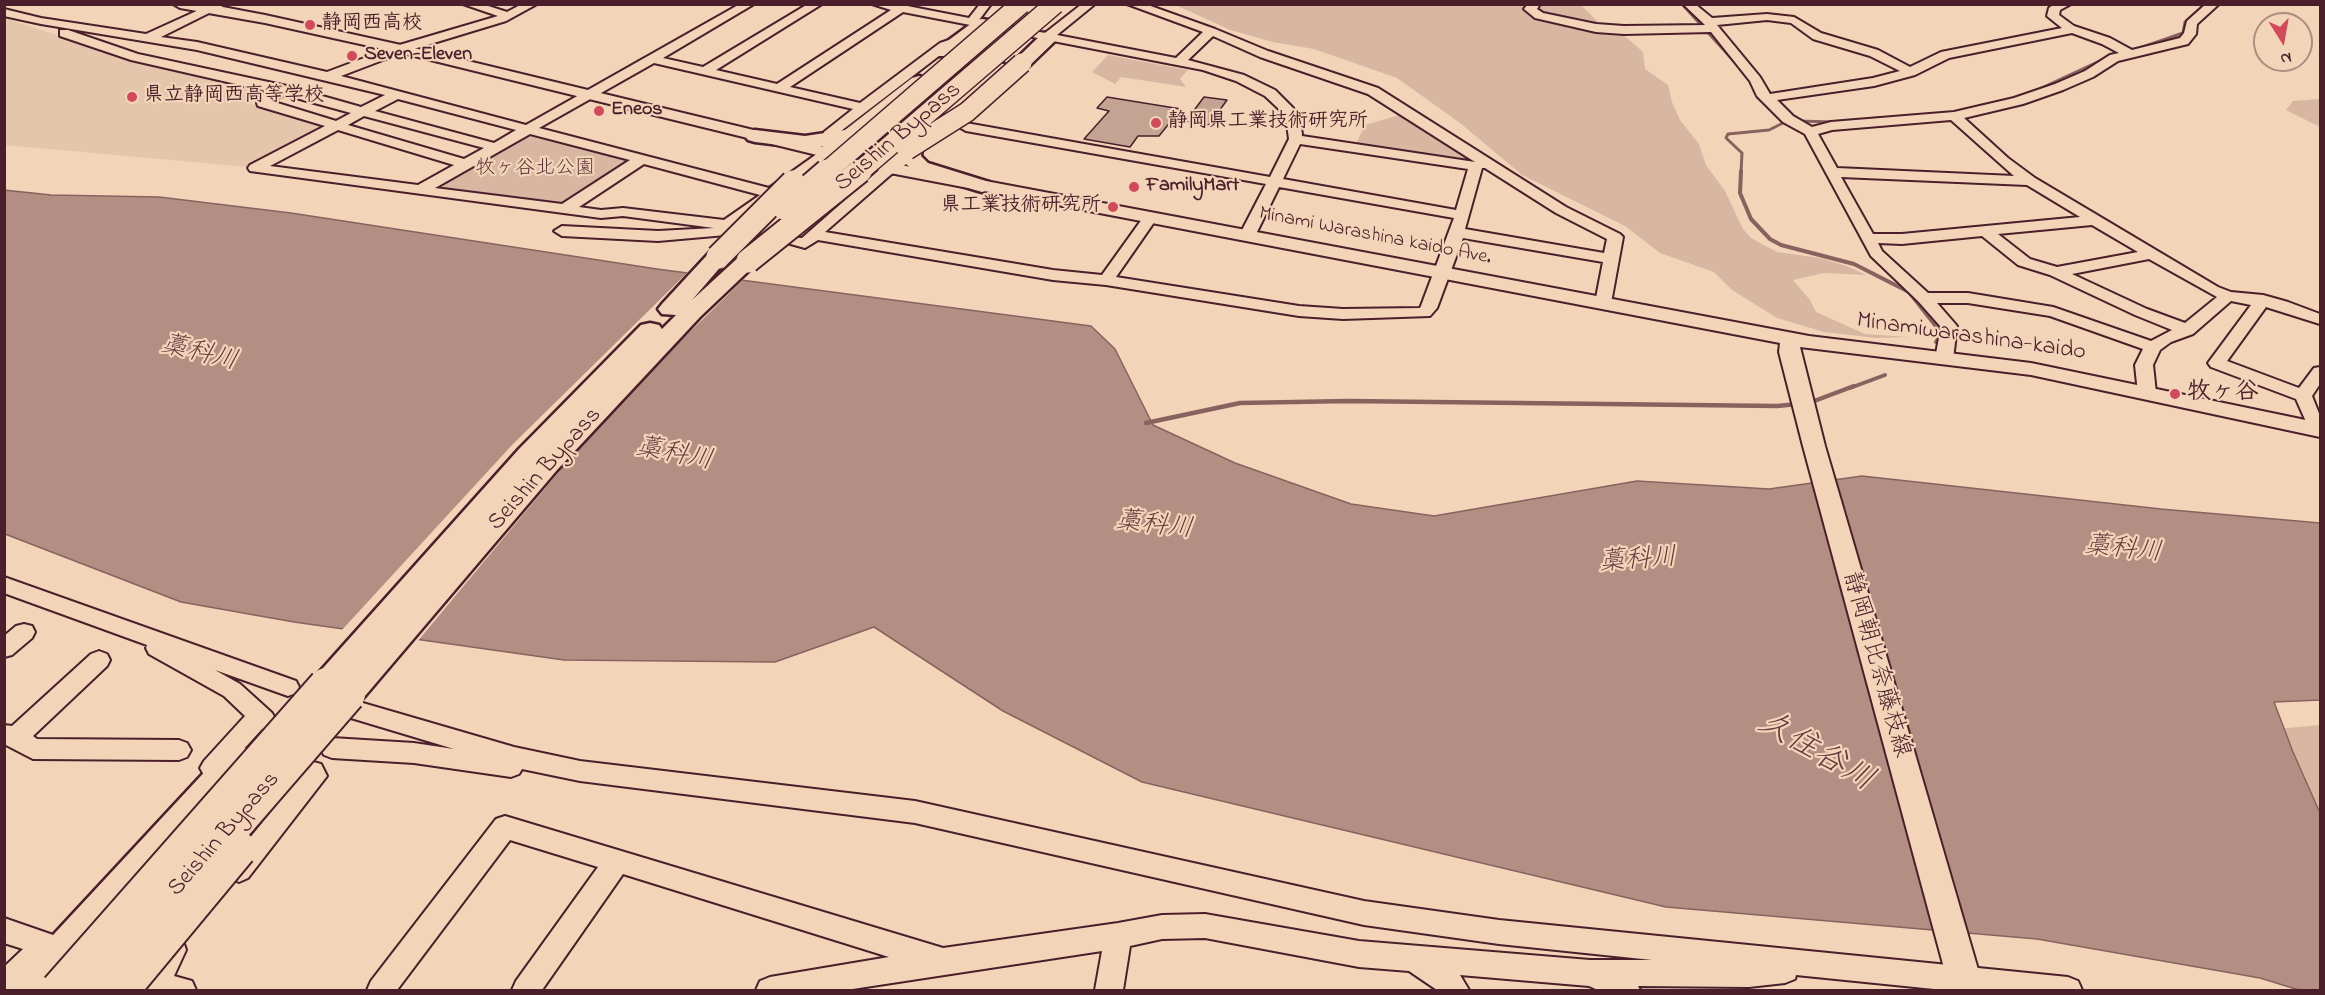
<!DOCTYPE html>
<html>
<head>
<meta charset="utf-8">
<style>
  body { margin:0 }
  #map { position:relative; width:2325px; height:995px; overflow:hidden; background:#f2d5b9; font-family:"Indie Flower",sans-serif }
  canvas { display:block }
  .frame { position:absolute; inset:0; border:6px solid #4a1f2b; pointer-events:none }
  .north { position:absolute; left:2253px; top:12px; width:60px; height:60px; box-sizing:border-box; background:#f2d5b9; border:2px solid #af8c80; border-radius:50%; rotate:169deg; font-size:16px; font-weight:700; line-height:24px; text-align:center; color:#4a1f2b }
  .north::after { content:''; display:block; margin:auto; width:21px; height:27px; background:#d1495b; clip-path:polygon(50% 0,100% 100%,50% 72%,0 100%) }
</style>
</head>
<body>
<div id="map">
<canvas width="2325" height="995"></canvas>
<div class="frame"></div>
<div class="north">N</div>
</div>
<script>
const ctx = document.querySelector('canvas').getContext('2d');
ctx.lineJoin = 'round';
function paint(path, color) { ctx.fillStyle = color; ctx.fill(path, 'evenodd'); }
const toPath = rows => new Path2D(rows.map(r => 'M' + r).join(''));
function stroke(path, color, width, dash) { ctx.strokeStyle = color; ctx.lineWidth = width; ctx.lineCap = dash ? 'butt' : 'round'; ctx.setLineDash(dash || []); ctx.stroke(path); }
function write(font, color, halo, rows, align = 'center') {
  ctx.font = font + ' "Indie Flower","Klee One",sans-serif'; ctx.lineWidth = 4.5; ctx.setLineDash([]); ctx.textBaseline = 'middle'; ctx.strokeStyle = halo; ctx.fillStyle = color; for (const [text, x, y, turn = 0] of rows) {
    ctx.save(); ctx.translate(x, y); ctx.rotate((+turn || 0) * Math.PI / 180); ctx.textAlign = isNaN(turn) ? turn : align; if (halo) ctx.strokeText(text, 0, 0); ctx.fillText(text, 0, 0); ctx.restore();
  }
}
paint(toPath([
  [4,18,129,58,270,90,251,103,328,127,248,167,5,145]
]), '#e4c6ad');
paint(toPath([
  [1176,5,1581,5,1606,30,1626,37,1643,52,1645,69,1668,85,1672,102,1680,120,1699,144,1706,165,1725,191,1743,229,1751,238,1777,252,1820,258,1847,266,1866,275,1824,273,1793,280,1810,300,1816,312,1865,334,1909,337,1876,338,1824,332,1777,318,1732,290,1714,272,1660,253,1625,226,1522,175,1460,123,1397,78,1314,49,1273,42,1230,30],
  [1108,55,1188,70,1180,79,1186,87,1121,77,1115,84,1092,72],
  [2320,99,2320,127,2286,110,2293,101],
  [1403,114,1475,161,1472,164,1355,146,1365,125],
  [528,136,634,161,562,206,434,189],
  [2320,725,2320,854,2276,729]
]), '#d7b7a1');
const water = toPath([
  [4,190,51,195,159,197,291,213,657,269,1091,326,1115,349,1153,425,1235,463,1351,504,1434,516,1637,481,1769,489,1862,476,2161,509,2320,523,2320,700,2274,702,2293,752,2320,813,2320,990,2299,990,2260,978,2037,939,1666,907,1142,782,1003,711,874,627,775,662,564,660,294,622,181,602,5,534,4,190]
]);
paint(water, '#b28f82');
stroke(water, '#88625f', 1.5);
paint(toPath([
  [690,270,746,277,611,409,417,642,341,631,512,445]
]), '#f2d5b9');
stroke(toPath([
  [1682,4,1741,69],
  [2134,50,2183,33,2185,22,2205,4],
  [2035,91,2106,58],
  [1798,121,1834,122],
  [1741,173,1742,153,1726,138,1728,134,1769,130,1787,121]
]), '#88625f', 3);
stroke(toPath([
  [1741,171,1740,193,1751,219,1770,239,1781,245,1854,264,1909,292,1942,334,1936,342],
  [1850,388,1885,375]
]), '#88625f', 4);
stroke(toPath([
  [1809,403,1854,386],
  [1146,423,1240,403,1348,401,1777,406,1798,404]
]), '#88625f', 4.5);
const building = toPath([
  [1107,97,1181,109,1159,136,1138,136,1130,147,1084,139,1109,111,1097,108,1107,97],
  [1204,97,1227,100,1209,125,1186,121,1204,97]
]);
paint(building, '#c3a392');
stroke(building, '#4a1f2b', 1.5);
const minor = toPath([
  [212,4,227,4,161,37,197,42,327,72,396,46,498,16,463,4,482,4,507,12,522,4,537,4,506,21,404,52,341,76,526,125,740,4,754,4,663,58,703,67,808,4,822,4,716,70,777,84,891,10,872,4,897,4,969,18,980,4,991,4,979,20,1045,33,1082,4,1095,4,1057,35,1176,58,1203,32,1127,4,1145,4,1215,29,1268,51,1378,88,1566,207,1620,234,1623,237,1611,303,1603,308,1595,303,1603,262,1463,238,1437,308,1430,316,1343,319,1299,316,1106,285,1053,280,818,240,805,248,787,243,784,240,787,237,802,238,885,165,890,164,897,168,895,171,825,232,1053,270,1102,275,1145,215,1150,214,1157,218,1116,277,1299,306,1343,309,1420,308,1421,306,1454,218,1279,187,1255,236,1247,241,1239,236,1266,184,966,131,959,127,966,123,1270,177,1289,139,1287,124,1280,110,1265,96,1236,81,1203,70,903,12,790,87,860,103,940,43,958,37,964,41,948,49,837,134,834,143,824,143,822,140,824,132,853,109,654,63,539,128,769,188,821,151,831,151,833,154,736,226,740,231,737,234,658,241,562,236,554,231,562,226,658,231,714,228,623,216,601,218,250,171,248,168,250,165,325,126,258,106,257,103,263,94,271,92,131,60,60,36,60,30,68,30,138,54,287,86,361,107,385,95,197,50,41,24,4,16,4,9,41,18,146,34,212,4],
  [1213,36,1260,57,1368,94,1475,162,1302,136,1301,124,1293,108,1275,90,1244,75,1188,60,1213,36],
  [285,95,351,113,336,121,271,101,285,95],
  [398,99,516,130,494,143,375,111,398,99],
  [364,116,484,148,464,159,348,125,364,116],
  [338,130,454,165,418,185,270,166,338,130],
  [530,134,630,160,562,204,435,188,530,134],
  [1300,144,1468,169,1456,210,1283,179,1300,144],
  [644,164,760,195,724,220,623,208,601,210,579,207,644,164],
  [1482,168,1485,168,1556,213,1607,239,1604,253,1465,229,1482,168],
  [1528,4,1540,4,1537,9,1543,13,1596,24,1624,26,1705,25,1683,4,1695,4,1712,18,1767,14,1794,17,1821,33,1878,50,1910,67,1941,52,2062,28,2047,16,2049,8,2054,4,2071,4,2060,10,2059,15,2074,26,2110,38,2132,50,2180,38,2184,33,2187,21,2206,4,2219,4,2197,24,2196,34,2188,44,2118,61,2093,77,2063,90,2023,104,1964,118,2008,158,2035,178,2218,287,2231,292,2263,295,2288,302,2320,314,2320,324,2266,307,2227,361,2299,388,2314,368,2320,367,2320,384,2312,396,2320,416,2320,434,2311,433,2296,399,2211,367,2208,363,2251,305,2231,301,2193,334,2171,342,2160,350,2153,365,2156,393,2153,397,2147,399,2141,397,2138,393,2135,365,2143,349,2050,316,1968,303,1937,303,1957,326,1953,359,1950,363,1944,364,1938,363,1935,359,1941,327,1918,301,1871,256,1805,134,1783,122,1757,96,1750,81,1711,32,1624,34,1596,32,1535,18,1524,9,1528,4],
  [1767,20,1791,23,1813,39,1870,56,1900,71,1873,78,1770,94,1760,77,1717,25,1767,20],
  [2072,33,2102,44,2119,53,2110,55,2085,71,2055,84,2014,98,1954,112,1831,122,1812,127,1793,116,1777,100,1874,86,1915,75,1949,58,2072,33],
  [1951,120,2014,176,1837,168,1818,134,1832,130,1951,120],
  [1841,177,2027,185,2080,217,1902,234,1873,234,1841,177],
  [2092,225,2138,252,2057,267,2030,259,1998,234,2092,225],
  [1982,236,2018,265,2050,275,2135,315,2172,330,2151,341,2053,307,1968,293,1928,293,1882,251,1878,243,1902,244,1982,236],
  [2149,259,2217,297,2185,323,2147,309,2072,274,2149,259],
  [4,577,296,681,299,687,296,693,288,696,215,670,240,684,272,713,276,720,272,727,262,729,220,775,212,778,204,775,200,768,204,761,245,716,224,696,149,654,146,648,147,645,4,593,4,577],
  [24,624,32,626,35,632,32,638,12,655,4,657,4,636,16,626,24,624],
  [99,651,107,654,110,660,107,666,33,736,37,739,179,740,187,743,191,750,187,757,179,760,33,759,4,744,4,725,12,726,91,654,99,651],
  [349,699,514,747,580,761,915,801,1364,901,1499,920,2068,977,2078,981,2082,990,1944,990,1796,975,1795,979,1785,983,1749,987,1638,986,1640,990,1598,990,1589,986,1460,975,1469,990,1437,990,1409,971,1359,967,1205,938,1162,939,1130,946,1123,990,1095,990,1102,951,846,990,756,990,760,981,770,977,889,957,623,874,542,990,512,990,516,981,598,867,510,840,397,990,367,990,371,981,496,819,505,816,943,948,1118,923,1162,915,1205,914,1359,941,1590,960,1652,960,1499,944,1364,925,915,823,580,781,522,769,519,774,511,777,414,763,332,758,324,755,320,748,324,741,332,738,414,743,454,749,341,715,338,708,341,701,349,699],
  [280,753,321,764,327,776,248,878,239,882,230,878,226,870,230,862,299,778,272,770,268,763,272,756,280,753],
  [4,918,56,936,59,945,56,954,45,957,42,968,20,990,4,990,4,967,23,949,4,943,4,918],
  [173,937,183,941,186,950,174,976,192,981,196,990,146,990,142,981,146,972,163,941,173,937]
]);
const major = toPath([
  [173,4,207,4,265,15,410,47,890,163,1809,336,2031,363,2320,423,2320,437,2031,375,1800,347,1825,446,1984,990,1950,990,1803,446,1779,352,1780,343,890,173,410,55,265,23,180,8,173,4]
]);
const highway = toPath([
  [982,19,988,20,991,24,988,28,950,56,938,56,935,52,938,48,976,20,982,19],
  [1049,32,1055,33,1058,37,1055,41,1028,67,1016,67,1013,63,1016,59,1043,33,1049,32],
  [998,63,1004,64,1007,68,1004,72,922,149,921,156,928,163,989,182,992,186,989,190,982,192,975,190,914,171,906,164,897,172,890,174,883,172,880,168,883,164,992,64,998,63],
  [919,76,926,78,928,82,926,86,833,158,819,158,816,154,823,146,805,148,755,142,748,140,745,136,748,132,755,130,805,136,845,130,912,78,919,76],
  [718,250,726,252,729,257,692,300,740,256,748,254,756,256,759,261,700,317,557,470,359,703,347,707,335,703,332,697,327,699,315,695,310,686,315,677,519,449,641,325,650,323,659,325,662,329,676,315,662,314,658,309,662,304,710,252,718,250],
  [237,745,249,750,254,760,249,770,55,990,9,990,15,976,225,750,237,745]
]);
stroke(minor, '#4a1f2b', 4);
stroke(major, '#4a1f2b', 4);
stroke(highway, '#4a1f2b', 5);
paint(minor, '#f2d5b9');
paint(major, '#f2d5b9');
paint(highway, '#f2d5b9');
const highwayBridgeFar2 = toPath([
  [907,150,967,112,1022,63],
  [825,173,1021,4],
  [858,173,1055,4]
]);
const highwayBridgeFar1 = toPath([
  [784,208,827,171],
  [718,257,793,182],
  [748,261,860,171]
]);
const highwayBridge = toPath([
  [59,990,327,686],
  [91,990,347,694],
  [121,990,238,849]
]);
stroke(highwayBridgeFar2, '#4a1f2b', 22, []);
stroke(highwayBridgeFar1, '#4a1f2b', 27, []);
stroke(highwayBridge, '#4a1f2b', 40, []);
stroke(highwayBridgeFar2, '#f2d5b9', 19);
stroke(highwayBridgeFar1, '#f2d5b9', 23);
stroke(highwayBridge, '#f2d5b9', 36);
for (const [x, y, r, color] of [
  [310,25,6,"#d1495b"],
  [352,56,6,"#d1495b"],
  [132,97,6,"#d1495b"],
  [599,111,6,"#d1495b"],
  [1156,123,6,"#d1495b"],
  [1134,187,6,"#d1495b"],
  [1113,207,6,"#d1495b"],
  [2175,394,6,"#d1495b"]
]) { const dot = new Path2D(); dot.arc(x, y, r, 0, 2 * Math.PI); ctx.fillStyle = color; ctx.fill(dot); stroke(dot, '#f2d5b9', 2); }
write('bold 20px', '#4a1f2b', '#f2d5b9', [
  ["静岡西高校",322,25],
  ["Seven-Eleven",364,56],
  ["県立静岡西高等学校",144,97],
  ["Eneos",611,111],
  ["静岡県工業技術研究所",1168,123],
  ["FamilyMart",1146,187],
  ["県工業技術研究所",1101,207,"right"]
], 'left');
write('20px', '#5f363d', '#f2d5b9', [
  ["牧ヶ谷北公園",535,170]
]);
write('20px', '#4a1f2b', '#f2d5b9', [
  ["Minami Warashina kaido Ave.",1375,237,11]
]);
write('24px', '#4a1f2b', '#f2d5b9', [
  ["Seishin Bypass",899,138,-40],
  ["Minamiwarashina-kaido",1971,338,8],
  ["Seishin Bypass",546,470,-48],
  ["静岡朝比奈藤枝線",1875,665,74],
  ["Seishin Bypass",225,835,-49]
]);
write('bold 24px', '#4a1f2b', '#f2d5b9', [
  ["牧ヶ谷",2187,394]
], 'left');
write('italic 26px', '#643b41', '#f2d5b9', [
  ["藁科川",199,355,14],
  ["藁科川",674,456,11],
  ["藁科川",1154,527,7],
  ["藁科川",2123,551,6],
  ["藁科川",1638,562,-4]
]);
write('italic 32px', '#643b41', '#f2d5b9', [
  ["久住谷川",1815,754,30]
]);
</script>
</body>
</html>
